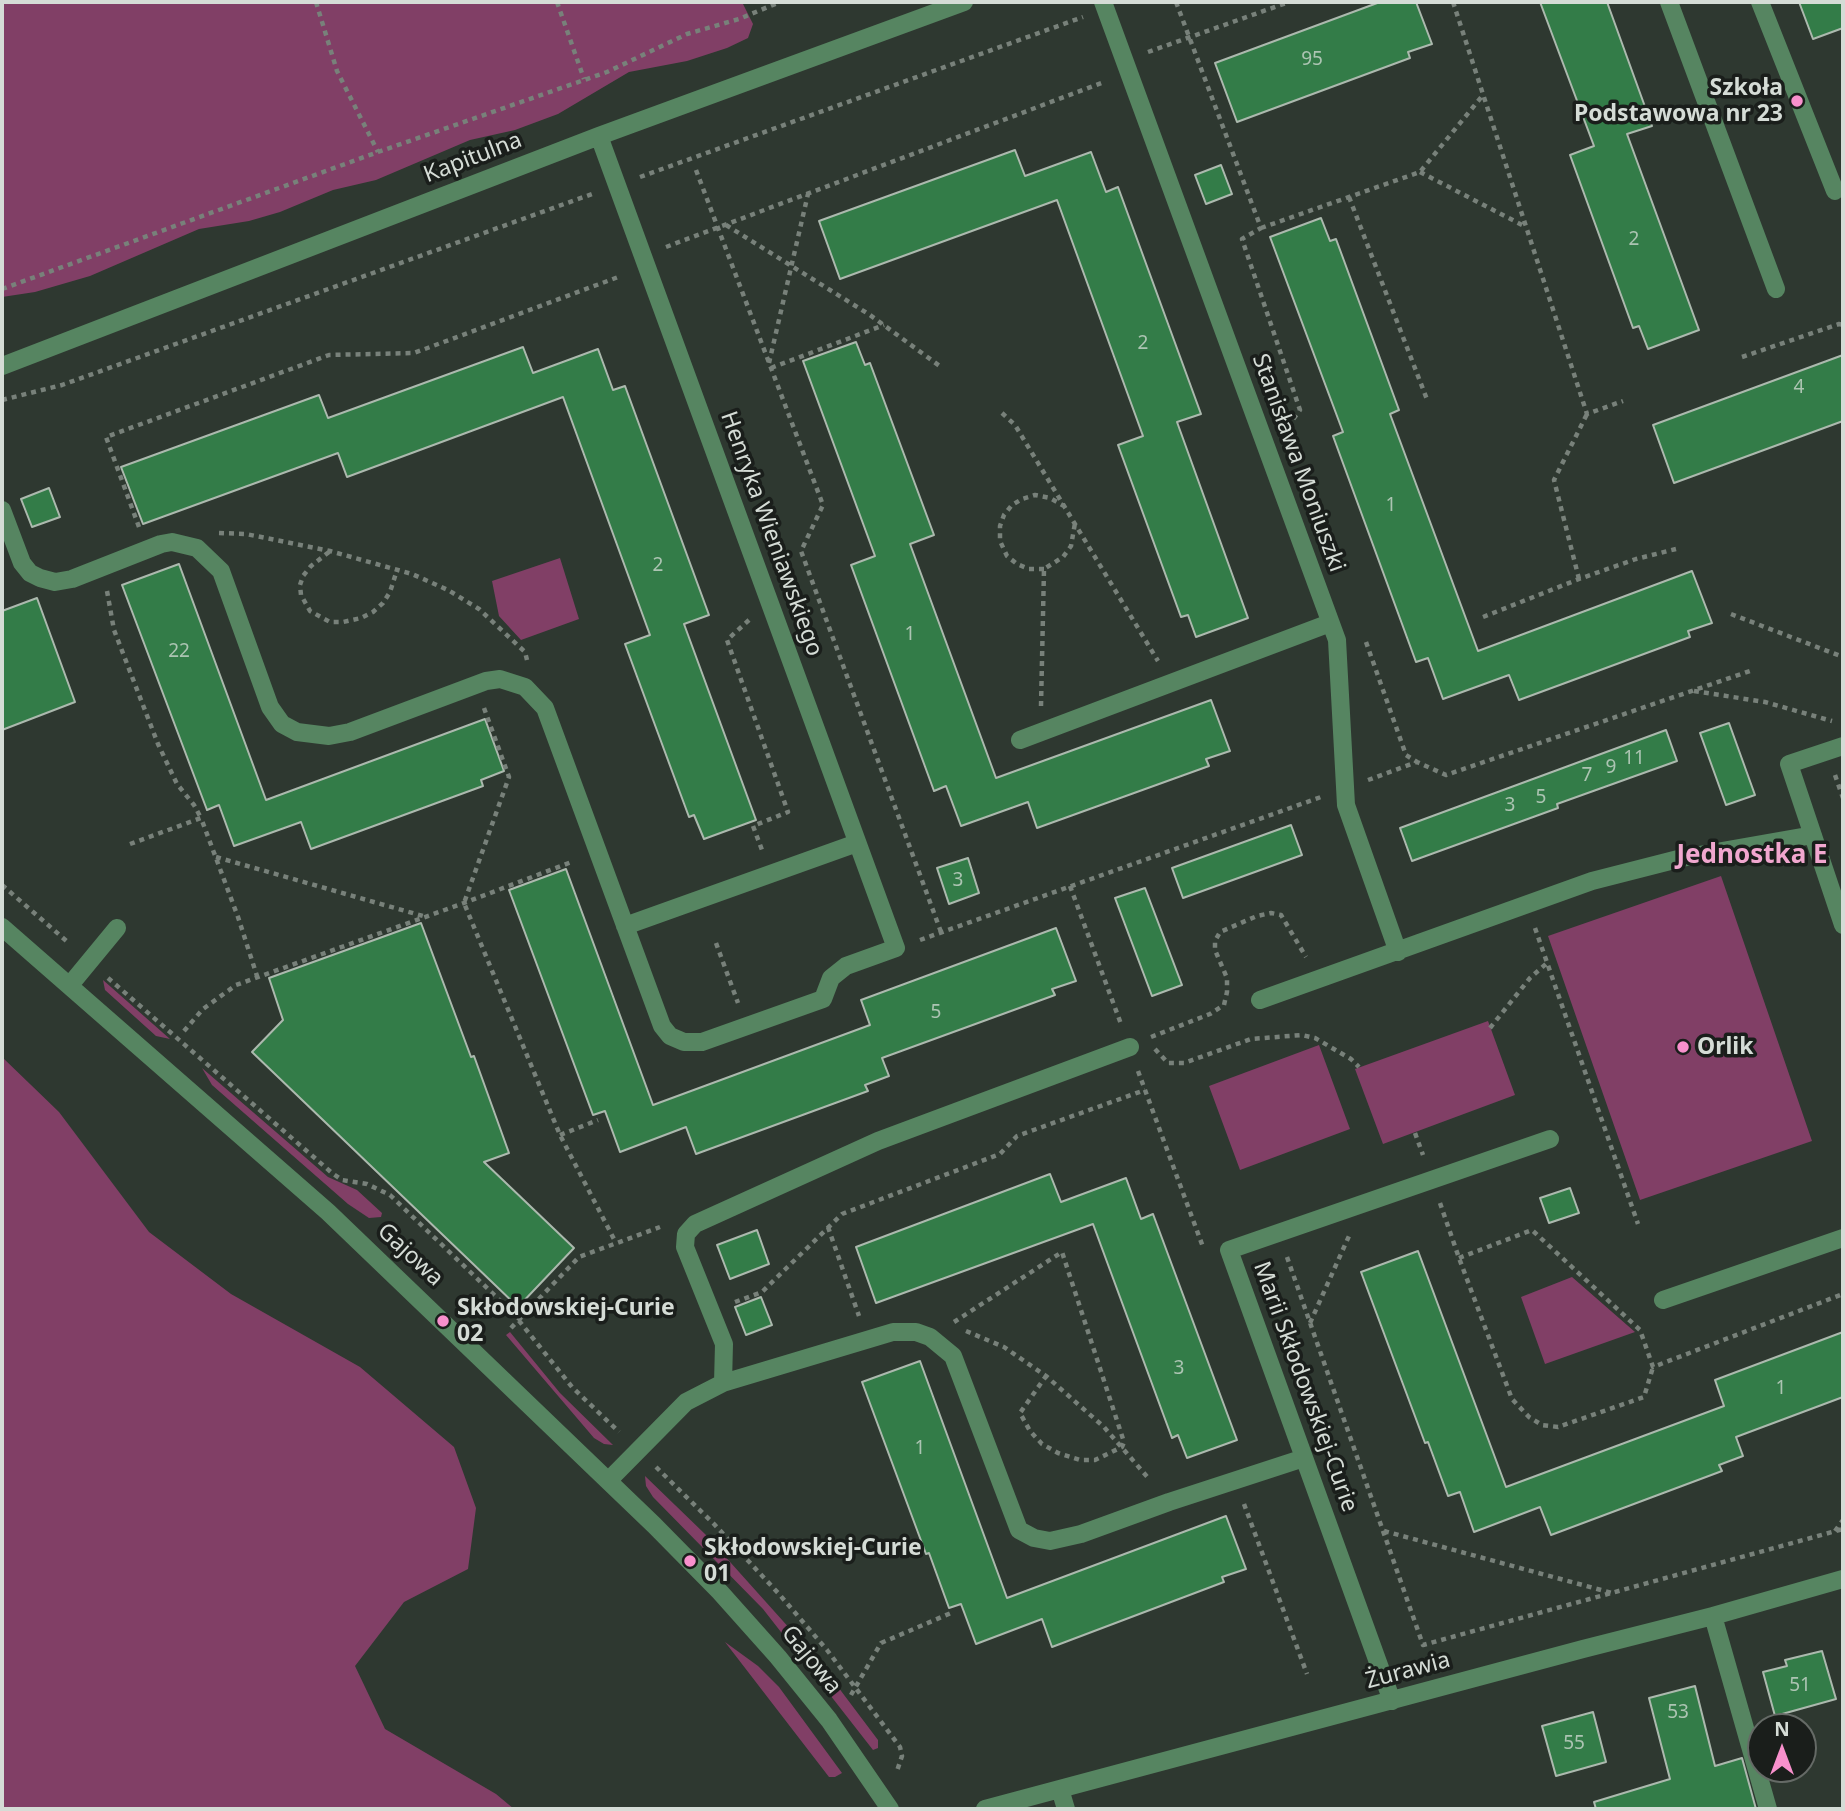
<!DOCTYPE html>
<html>
<head>
<meta charset="utf-8">
<style>
  body { margin:0 }
  #map { position:relative; width:1845px; height:1811px; overflow:hidden; background:#2e3830; font-family:"Noto Sans",sans-serif }
  canvas { display:block }
  .frame { position:absolute; inset:0; border:4px solid #d5dcd6; pointer-events:none }
  .north { position:absolute; left:1747px; top:1713px; width:70px; height:70px; box-sizing:border-box; background:#1a1e1b; border:2px solid #656a66; border-radius:50%; rotate:0deg; font-size:19px; font-weight:700; line-height:28px; text-align:center; color:#d5dcd6 }
  .north::after { content:''; display:block; margin:auto; width:24px; height:32px; background:#f890cc; clip-path:polygon(50% 0,100% 100%,50% 72%,0 100%) }
</style>
</head>
<body>
<div id="map">
<canvas width="1845" height="1811"></canvas>
<div class="frame"></div>
<div class="north">N</div>
</div>
<script>
const ctx = document.querySelector('canvas').getContext('2d');
ctx.lineJoin = 'round';
function paint(path, color) { ctx.fillStyle = color; ctx.fill(path, 'evenodd'); }
const toPath = rows => new Path2D(rows.map(r => 'M' + r).join(''));
function stroke(path, color, width, dash) { ctx.strokeStyle = color; ctx.lineWidth = width; ctx.lineCap = dash ? 'butt' : 'round'; ctx.setLineDash(dash || []); ctx.stroke(path); }
function write(font, color, halo, rows, align = 'center') {
  ctx.font = font + ' "Noto Sans",sans-serif'; ctx.lineWidth = 7; ctx.setLineDash([]); ctx.textBaseline = 'middle'; ctx.strokeStyle = halo; ctx.fillStyle = color; for (const [text, x, y, turn = 0] of rows) {
    ctx.save(); ctx.translate(x, y); ctx.rotate((+turn || 0) * Math.PI / 180); ctx.textAlign = isNaN(turn) ? turn : align; if (halo) ctx.strokeText(text, 0, 0); ctx.fillText(text, 0, 0); ctx.restore();
  }
}
paint(toPath([
  [2,2,742,2,753,24,748,38,727,48,687,61,629,72,558,114,515,130,470,140,376,180,333,190,280,212,249,221,199,229,90,276,35,292,2,297],
  [560,558,579,619,521,640,499,616,492,581],
  [1721,876,1812,1141,1640,1200,1548,936],
  [103,980,170,1039,156,1036,105,990],
  [1488,1021,1515,1095,1383,1144,1355,1069],
  [1319,1045,1350,1129,1240,1170,1209,1086],
  [2,1057,59,1112,149,1232,231,1294,360,1367,454,1447,476,1508,468,1569,404,1602,355,1666,385,1729,496,1794,514,1809,2,1809],
  [202,1068,328,1177,357,1190,382,1213,381,1217,369,1218,348,1204,212,1085],
  [1572,1277,1635,1332,1545,1364,1521,1297],
  [510,1332,560,1393,613,1445,604,1444,594,1438,506,1335],
  [645,1476,705,1534,817,1659,878,1740,878,1748,873,1750,763,1609,653,1497,646,1486],
  [725,1642,758,1666,779,1687,842,1773,835,1777,829,1777]
]), '#813f66');
const building = toPath([
  [1380,2,1416,2,1432,44,1408,52,1410,58,1237,122,1215,63,1380,2],
  [1540,2,1607,2,1652,126,1627,134,1699,330,1648,349,1639,326,1633,328,1570,155,1594,146,1540,2],
  [1799,2,1843,2,1843,28,1813,39,1799,2],
  [1015,150,1025,176,1091,152,1106,192,1118,187,1201,414,1177,422,1248,618,1196,637,1188,615,1181,617,1118,445,1143,436,1057,200,840,279,819,221,1015,150],
  [1221,165,1232,194,1206,204,1195,175,1221,165],
  [1321,218,1330,241,1336,239,1399,410,1390,414,1478,651,1692,571,1712,623,1688,631,1690,637,1519,700,1509,675,1443,699,1428,658,1416,662,1333,436,1343,432,1270,237,1321,218],
  [856,342,865,365,870,363,934,535,910,544,996,778,1211,700,1230,751,1206,759,1209,766,1037,828,1028,802,961,826,946,786,934,791,851,565,875,556,803,361,856,342],
  [523,347,533,373,598,349,613,390,625,386,709,615,684,624,756,820,704,839,694,815,689,817,625,644,650,635,563,397,347,477,338,453,143,524,121,467,319,395,328,418,523,347],
  [1843,355,1843,421,1674,483,1653,425,1843,355],
  [49,488,60,517,32,527,21,499,49,488],
  [179,564,266,800,485,719,504,771,481,780,483,786,311,849,301,822,234,846,219,805,207,810,122,585,179,564],
  [37,598,75,702,2,730,2,611,37,598],
  [1729,723,1755,795,1726,805,1700,733,1729,723],
  [1666,730,1677,761,1557,804,1558,808,1412,861,1400,828,1666,730],
  [1291,825,1302,855,1183,898,1172,868,1291,825],
  [968,858,979,893,949,904,937,868,968,858],
  [566,869,653,1105,870,1025,861,1000,1056,928,1076,981,1052,989,1055,995,882,1058,889,1076,865,1085,868,1091,696,1154,686,1127,620,1152,605,1111,593,1115,509,890,566,869],
  [1145,888,1182,985,1152,996,1115,898,1145,888],
  [421,923,471,1057,474,1056,509,1153,484,1162,574,1248,518,1307,252,1052,283,1020,269,978,421,923],
  [1050,1174,1061,1202,1126,1178,1141,1219,1153,1214,1237,1440,1187,1458,1178,1435,1172,1438,1093,1224,876,1303,856,1247,1050,1174],
  [1570,1188,1579,1213,1549,1223,1540,1198,1570,1188],
  [757,1230,769,1264,730,1279,717,1245,757,1230],
  [1418,1251,1506,1487,1724,1406,1715,1380,1843,1332,1843,1397,1736,1437,1743,1456,1719,1465,1722,1471,1551,1535,1540,1507,1474,1532,1460,1492,1448,1496,1428,1442,1425,1443,1361,1272,1418,1251],
  [761,1297,772,1325,746,1335,735,1307,761,1297],
  [920,1361,1007,1598,1226,1516,1246,1569,1222,1577,1224,1582,1052,1647,1042,1619,976,1644,961,1604,949,1608,929,1553,926,1554,862,1382,920,1361],
  [1822,1651,1836,1699,1775,1716,1763,1672,1787,1666,1785,1660,1822,1651],
  [1695,1686,1715,1766,1742,1758,1756,1809,1596,1809,1594,1802,1670,1779,1649,1698,1695,1686],
  [1593,1712,1606,1762,1556,1776,1542,1726,1593,1712]
]);
paint(building, '#337c48');
stroke(building, '#acb9ae', 2);
stroke(toPath([
  [316,2,337,71,378,152],
  [557,2,584,79],
  [1176,2,1261,228,1242,239,1300,410,1288,426],
  [1453,2,1587,414,1623,401],
  [1148,52,1289,2],
  [696,170,823,505,801,551,941,932],
  [1420,172,1526,227],
  [640,177,1083,17],
  [1349,197,1428,402],
  [726,225,870,315,941,367],
  [1261,228,1420,172,1483,95],
  [666,247,1104,82],
  [2,289,378,152,607,72,687,34,739,19,780,2],
  [1742,357,1839,324,1843,325],
  [769,363,808,194],
  [771,368,884,325],
  [2,400,62,385,592,194],
  [1002,413,1015,425,1158,661],
  [139,527,106,437,329,355,414,353,621,276],
  [219,533,246,534,330,551,412,574,448,590,479,609,525,652,527,660],
  [329,552,311,566,303,576,300,585,301,595,310,611,330,622,343,622,361,618,373,612,383,603,390,592,397,570],
  [1044,569,1029,569,1017,564,1007,556,1000,541,1000,526,1004,515,1012,505,1022,499,1035,495,1050,498,1064,506],
  [1579,579,1554,480,1587,414],
  [107,591,114,630,158,744,177,784,194,805,201,818],
  [1731,614,1843,657],
  [1483,617,1579,579,1636,559,1676,549],
  [749,620,727,640,788,812,753,826,762,850],
  [1366,642,1406,755,1417,762],
  [1694,691,1765,702,1832,721],
  [1041,706,1044,569,1063,557,1071,546,1075,523],
  [484,708,509,777,464,903,560,1135,616,1243],
  [1835,775,1843,798],
  [1368,780,1417,762,1446,775,1753,670],
  [130,844,201,818,238,917,257,976],
  [216,857,423,916],
  [2,885,70,944],
  [1070,886,1121,1024],
  [1535,928,1638,1224],
  [920,940,1321,797],
  [716,943,738,1003],
  [108,978,332,1173,342,1180,367,1184,390,1195,512,1312,572,1387,619,1432],
  [1490,1028,1530,978,1547,963],
  [184,1031,203,1009,236,985,464,903,574,861],
  [1151,1037,1210,1014,1224,1005,1227,992,1227,978,1215,950,1215,941,1220,932,1257,916,1271,913,1281,915,1306,957],
  [1155,1049,1168,1063,1184,1063,1251,1039,1302,1035,1315,1038,1351,1059,1359,1067],
  [1138,1071,1203,1247],
  [1415,1133,1423,1155],
  [560,1135,598,1120],
  [1440,1203,1459,1258,1512,1399,1529,1417,1542,1425,1558,1427,1644,1397,1653,1367],
  [828,1227,859,1316],
  [1287,1257,1423,1645,1843,1529],
  [1459,1258,1532,1230,1640,1330,1653,1367,1843,1294],
  [735,1302,762,1292,842,1214,1000,1154,1017,1136,1145,1090],
  [954,1322,1062,1252,1124,1442,1122,1447,1095,1460,1080,1460,1058,1453,1042,1444,1030,1431,1020,1413,1046,1376],
  [1310,1323,1349,1236],
  [511,1328,579,1257,660,1227],
  [966,1331,1004,1347,1046,1376,1104,1427,1150,1480],
  [656,1467,714,1524,779,1594,827,1650,900,1747,902,1756,897,1771],
  [1244,1504,1307,1674],
  [1384,1531,1612,1593],
  [1835,1531,1843,1520],
  [851,1695,881,1643,951,1613]
]), '#78817a', 4.5, [5, 5]);
stroke(toPath([
  [1103,2,1337,640,1346,805,1398,952],
  [1669,2,1776,289],
  [1760,2,1835,191],
  [2,366,599,136,964,2],
  [2,510,22,563,30,573,40,578,55,582,72,579,161,544,172,542,197,548,221,571,270,707,282,724,297,732,329,736,350,732,486,681,500,679,525,687,545,708,662,1026,670,1036,684,1042,702,1042,823,999,831,978,846,966,896,948,599,136],
  [1020,740,1330,623],
  [1843,746,1789,764,1843,925],
  [625,926,857,843],
  [2,927,328,1212,654,1525,720,1592,778,1657,829,1720,890,1809],
  [70,985,117,928],
  [1260,1000,1592,881,1682,858,1813,835],
  [1663,1300,1843,1238],
  [723,1383,893,1332,916,1332,930,1337,953,1356,1019,1530,1034,1538,1050,1541,1081,1534,1169,1502,1304,1458],
  [609,1480,686,1402,723,1383,724,1344,685,1247,686,1234,695,1224,878,1141,1130,1047],
  [1713,1616,1768,1809],
  [1392,1701,1229,1250,1550,1139],
  [1060,1789,1066,1809],
  [985,1809,1583,1649,1713,1616,1843,1579]
]), '#568561', 18);
for (const [x, y, r, color] of [
  [1797,101,7,"#f890cc"],
  [1683,1047,7,"#f890cc"],
  [443,1321,7,"#f890cc"],
  [690,1561,7,"#f890cc"]
]) { const dot = new Path2D(); dot.arc(x, y, r, 0, 2 * Math.PI); ctx.fillStyle = color; ctx.fill(dot); stroke(dot, '#1a1e1b', 2.5); }
write('19px', '#acc4b2', null, [
  ["95",1312,60],
  ["2",1634,240],
  ["2",1143,344],
  ["4",1799,388],
  ["1",1391,506],
  ["2",658,566],
  ["1",910,635],
  ["22",179,652],
  ["11",1634,759],
  ["9",1611,768],
  ["7",1587,776],
  ["5",1541,798],
  ["3",1510,806],
  ["3",958,881],
  ["5",936,1013],
  ["3",1179,1369],
  ["1",1781,1389],
  ["1",920,1449],
  ["51",1800,1686],
  ["53",1678,1713],
  ["55",1574,1744]
]);
write('bold 23px', '#d5dcd6', '#1a1e1b', [
  ["Szkoła",1783,88,"right"],
  ["Podstawowa nr 23",1783,114,"right"],
  ["Orlik",1697,1047],
  ["Skłodowskiej-Curie",457,1308],
  ["02",457,1334],
  ["Skłodowskiej-Curie",704,1548],
  ["01",704,1574]
], 'left');
write('23px', '#d5dcd6', '#1a1e1b', [
  ["Kapitulna",473,158,-21],
  ["Stanisława Moniuszki",1298,463,70],
  ["Henryka Wieniawskiego",771,534,70],
  ["Gajowa",410,1255,43],
  ["Marii Skłodowskiej-Curie",1305,1387,70],
  ["Gajowa",811,1660,51],
  ["Żurawia",1408,1671,-15]
]);
write('bold 26px', '#f1a7cf', '#1a1e1b', [
  ["Jednostka E",1752,856]
]);
</script>
</body>
</html>
